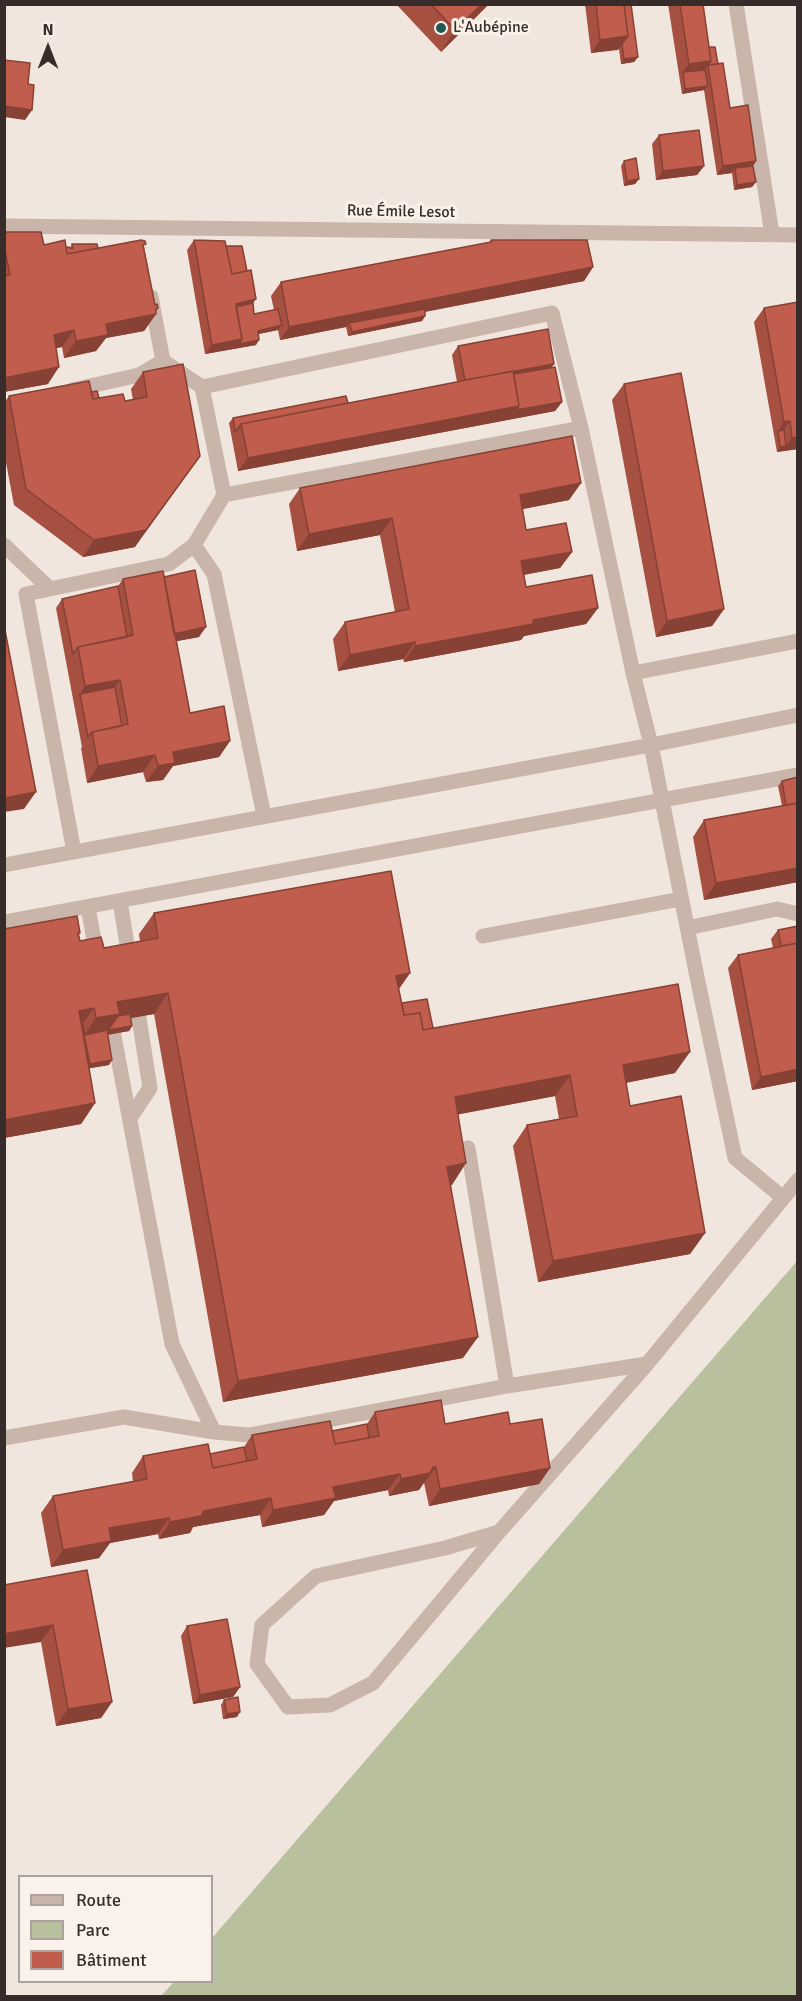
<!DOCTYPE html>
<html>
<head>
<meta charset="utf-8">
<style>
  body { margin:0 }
  #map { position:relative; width:802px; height:2001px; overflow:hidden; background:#f1e6de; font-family:Signika,sans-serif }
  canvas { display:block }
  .frame { position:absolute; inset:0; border:6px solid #372c29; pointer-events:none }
  .legend { position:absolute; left:18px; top:1875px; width:195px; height:108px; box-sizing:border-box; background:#f9f1ea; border:2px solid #aba29d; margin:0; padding:8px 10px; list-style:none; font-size:18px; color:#372c29 }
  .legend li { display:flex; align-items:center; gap:12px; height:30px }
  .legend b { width:30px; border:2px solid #aba29d }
  .north { position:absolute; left:18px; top:18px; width:60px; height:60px; -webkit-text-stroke:4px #f9f1ea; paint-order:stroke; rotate:0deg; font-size:16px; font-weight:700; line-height:24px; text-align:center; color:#372c29 }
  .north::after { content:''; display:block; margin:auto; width:21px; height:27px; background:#372c29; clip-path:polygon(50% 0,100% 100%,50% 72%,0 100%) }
</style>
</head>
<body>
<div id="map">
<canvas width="802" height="2001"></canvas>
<div class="frame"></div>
<ul class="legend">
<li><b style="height:8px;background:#c9b5aa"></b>Route</li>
<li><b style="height:16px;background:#b8c09e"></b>Parc</li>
<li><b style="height:16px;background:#c15d4c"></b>Bâtiment</li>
</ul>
<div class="north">N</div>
</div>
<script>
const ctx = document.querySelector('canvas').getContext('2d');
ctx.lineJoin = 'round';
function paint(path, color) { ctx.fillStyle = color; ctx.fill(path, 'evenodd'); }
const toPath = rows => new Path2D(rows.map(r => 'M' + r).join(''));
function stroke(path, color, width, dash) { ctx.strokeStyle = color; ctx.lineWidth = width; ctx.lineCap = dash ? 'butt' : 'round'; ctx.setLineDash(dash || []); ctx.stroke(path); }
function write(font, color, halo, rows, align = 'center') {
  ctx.font = font + ' Signika,sans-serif'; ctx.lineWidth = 6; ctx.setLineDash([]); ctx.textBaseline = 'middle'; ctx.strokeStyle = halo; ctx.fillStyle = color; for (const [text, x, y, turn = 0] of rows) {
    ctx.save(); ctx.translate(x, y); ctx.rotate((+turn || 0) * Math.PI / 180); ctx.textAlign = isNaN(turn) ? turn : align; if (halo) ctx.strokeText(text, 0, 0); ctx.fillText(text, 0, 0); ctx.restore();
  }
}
paint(toPath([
  [797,1261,797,1996,161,1996,174,1982,212,1982,212,1938]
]), '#b8c09e');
stroke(toPath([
  [736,4,772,234],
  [151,297,163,361,202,387,552,313,581,428,633,673,798,641],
  [72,390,139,375,163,361],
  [224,495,581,428],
  [4,545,50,589],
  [194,545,224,495,202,387],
  [633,673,651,745,798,715],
  [74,852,26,594,169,564,194,545,214,574,264,816],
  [4,865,651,745,662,800,4,922],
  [120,901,130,963],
  [88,907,97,957],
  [687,928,777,909,798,914],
  [483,936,681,899],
  [110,1015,172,1344,214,1432],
  [130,1118,150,1088,136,999],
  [468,1148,507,1386],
  [782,1197,735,1158,697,977,662,800,798,775],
  [4,1438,124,1417,214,1432,249,1435,507,1386,647,1364,798,1180],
  [499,1532,445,1548,316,1576,262,1625,257,1664,288,1707,330,1705,373,1683,499,1532,647,1364]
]), '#c9b5aa', 15);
stroke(toPath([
  [4,226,798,235]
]), '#c9b5aa', 15);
paint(toPath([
  [396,4,489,4,441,52],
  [585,4,624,4,638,57,634,62,621,64,619,49,591,53],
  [668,4,703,4,709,47,718,64,730,108,756,161,753,166,756,182,752,187,734,190,732,173,717,175,704,90,682,94],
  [659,135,704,166,697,175,656,180,652,144],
  [624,161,639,179,635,184,624,186,621,166],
  [4,232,44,245,66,248,70,248,72,244,98,248,144,247,155,305,158,308,156,311,156,314,144,331,106,338,96,351,64,358,62,347,56,348,48,384,4,392],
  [194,240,226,246,247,271,256,299,253,303,254,314,274,310,271,296,281,282,489,243,491,240,593,267,584,281,425,312,425,316,422,321,348,336,346,327,280,340,278,330,258,334,256,345,205,354,187,250],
  [798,302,798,449,777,452,754,322,764,308],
  [458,346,552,367,562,402,555,411,238,471,229,423,233,418,348,403,457,382,452,355],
  [183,364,135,547,83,557,14,505,4,452,4,403,9,396,91,392,99,398,125,401,133,400,131,389,143,372],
  [624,384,724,609,712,626,656,637,612,400],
  [581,483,569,500,522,509,526,530,572,552,560,568,524,575,526,587,598,608,586,624,524,636,521,640,404,662,403,659,338,671,333,639,345,622,395,612,380,535,297,551,289,504,300,488],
  [164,577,199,637,176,641,190,713,230,741,219,757,173,766,163,780,146,782,143,772,87,783,81,748,82,747,56,608,62,599,118,586,123,579],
  [798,777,798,882,704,900,693,837,704,820,782,806,778,786,782,781],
  [154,913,410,973,399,989,402,1003,433,1028,675,1073,626,1083,630,1106,705,1233,690,1254,538,1282,513,1146,527,1125,559,1119,555,1096,458,1114,452,1185,451,1185,463,1358,223,1402,154,1014,130,1018,132,1026,129,1031,108,1035,109,1065,89,1068,95,1103,81,1124,4,1138,4,929,80,933,79,935,80,941,104,948,140,941,139,934],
  [798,926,798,1081,752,1090,728,968,738,955,773,948,771,939,778,930],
  [375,1412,445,1424,510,1424,550,1468,539,1484,429,1506,424,1483,423,1484,419,1490,389,1496,388,1490,334,1501,324,1515,262,1527,260,1515,193,1527,190,1533,159,1539,158,1534,110,1543,99,1558,51,1567,41,1513,53,1496,133,1482,132,1473,143,1456,210,1454,244,1447,252,1435,332,1431,367,1424],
  [87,1570,112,1702,101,1718,56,1726,41,1642],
  [187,1626,240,1687,233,1697,193,1704,181,1636],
  [224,1700,237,1717,223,1719,221,1705]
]), '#a65041');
paint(toPath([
  [482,4,489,4,441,52,455,30],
  [628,36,618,50,591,53,600,40],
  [638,57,634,62,621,64,624,59],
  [711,61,702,74,683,72,689,64],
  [708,86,704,90,682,94,685,89],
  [4,106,32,110,25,120,4,117],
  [756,161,750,171,735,168,732,173,717,175,723,166],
  [704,166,697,175,656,180,663,171],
  [639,179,635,184,624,186,627,181],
  [756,182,752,187,734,190,737,185],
  [593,267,584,281,350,326,349,323,346,327,280,340,289,327],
  [256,299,249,308,233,308,236,304],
  [158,308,153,314,156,314,144,331,106,338,96,351,64,358,76,341,106,324],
  [425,316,422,321,348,336,352,332],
  [282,325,278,330,254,335,258,331],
  [74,330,62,347,42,351,54,335],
  [242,339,259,340,256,345,205,354,212,345],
  [554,364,548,373,465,380],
  [59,367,48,384,4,392,4,378],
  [562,402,555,411,238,471,248,458,519,406],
  [790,421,780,435,778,431,784,422],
  [798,437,798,449,777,452,780,447,786,446,792,438],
  [200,456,135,547,83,557,94,540],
  [581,483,569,500,508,512,520,495],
  [392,518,380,535,297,551,309,534],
  [572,552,560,568,510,577,521,561],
  [598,608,586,624,524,636,521,640,404,662,415,646,533,620],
  [724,609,712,626,656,637,667,621],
  [206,627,199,637,162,644,168,635],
  [415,642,403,659,338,671,350,655],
  [120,680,108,697,80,694,85,686],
  [230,741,219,757,173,766,163,780,146,782,158,766,173,752],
  [155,755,143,772,87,783,98,766],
  [36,792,24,809,4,812,4,798],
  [798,868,798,882,704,900,716,883],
  [410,973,395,994,396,976],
  [168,993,154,1014,115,1021,105,1035,81,1040,96,1018,117,1002],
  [94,1008,79,1029,79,1011],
  [132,1026,129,1031,105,1035,108,1030],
  [690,1052,675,1073,608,1086,623,1065],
  [112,1060,109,1065,86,1069,90,1064],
  [798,1069,798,1081,752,1090,761,1077],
  [570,1075,555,1096,440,1118,455,1097],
  [95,1103,81,1124,4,1138,4,1120],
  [466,1163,452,1185,433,1188,447,1167],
  [705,1233,690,1254,538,1282,553,1261],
  [478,1337,463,1358,223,1402,238,1381],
  [433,1467,436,1467,424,1483,423,1484,419,1490,389,1496,401,1479],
  [550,1468,539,1484,429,1506,440,1489],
  [400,1474,388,1490,334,1501,324,1515,262,1527,273,1510,333,1487],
  [271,1498,260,1515,193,1527,190,1533,159,1539,170,1522,204,1511],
  [169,1518,158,1534,110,1543,99,1558,51,1567,63,1550,109,1528],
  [53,1625,41,1642,4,1648,4,1634],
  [240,1687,233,1697,193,1704,200,1695],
  [112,1702,101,1718,56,1726,68,1709],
  [240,1712,237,1717,223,1719,227,1714]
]), '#874135');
const building = toPath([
  [431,4,482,4,455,30,431,4],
  [596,4,624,4,628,36,600,40,596,4],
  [631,4,638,57,624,59,622,44,628,36,624,5,631,4],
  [680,4,703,4,711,61,689,64,680,4],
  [709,47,715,47,718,64,708,65,711,61,709,47],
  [4,60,30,63,28,84,34,85,32,110,4,106,4,60],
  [723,63,730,108,748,105,756,161,723,166,708,65,723,63],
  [705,70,708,86,685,89,683,72,705,70],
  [699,130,704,166,663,171,659,135,699,130],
  [636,158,639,179,627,181,624,161,636,158],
  [753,166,756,182,737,185,735,168,753,166],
  [4,232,41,232,44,245,65,240,67,254,141,240,145,241,146,244,143,245,155,305,157,304,158,308,156,309,156,314,106,324,108,335,76,341,74,330,54,335,59,367,4,378,4,276,10,275,4,246,4,232],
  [194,240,225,241,232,274,251,270,256,299,236,304,242,339,212,345,194,240],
  [491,240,587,240,593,267,289,327,281,282,491,242,491,240],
  [72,244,97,244,98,248,67,254,66,248,68,247,73,249,72,244],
  [226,246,242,246,247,271,232,274,226,246],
  [798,302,798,437,792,438,790,421,784,422,764,308,798,302],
  [253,303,254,314,278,309,282,325,258,331,259,340,239,344,242,339,236,307,253,303],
  [425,309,425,316,352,332,349,323,425,309],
  [548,329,554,364,465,380,458,346,548,329],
  [183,364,200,456,146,530,94,540,26,489,9,396,89,381,93,399,123,394,125,401,147,397,143,372,183,364],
  [555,367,562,402,516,410,519,406,514,374,555,367],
  [513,371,519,406,248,458,241,424,513,371],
  [681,373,724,609,667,621,624,384,681,373],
  [97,391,99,398,93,399,91,392,97,391],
  [346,396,348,403,241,424,235,432,233,418,346,396],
  [784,430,786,446,780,447,778,431,784,430],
  [572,436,581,483,520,495,526,530,566,523,572,552,521,561,526,587,592,575,598,608,533,620,533,624,415,646,415,642,350,655,345,622,409,609,392,518,309,534,300,488,572,436],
  [195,570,206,627,174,634,164,577,195,570],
  [163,571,190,713,224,706,230,741,173,752,175,763,158,766,155,755,98,766,92,732,128,724,120,680,85,686,78,647,133,635,123,579,163,571],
  [118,586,127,637,78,647,73,654,62,599,118,586],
  [4,625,36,792,4,798,4,625],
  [115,687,122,726,92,732,88,737,80,694,115,687],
  [798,777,798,803,786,805,782,781,798,777],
  [798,803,798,868,716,883,704,820,798,803],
  [391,871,410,973,396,976,404,1015,420,1013,423,1030,678,984,690,1052,623,1065,630,1106,681,1096,705,1233,553,1261,527,1125,577,1116,570,1075,455,1097,466,1163,447,1167,478,1337,238,1381,168,993,117,1002,120,1014,96,1018,94,1008,79,1011,95,1103,4,1120,4,929,77,916,80,933,78,933,80,941,101,937,104,948,158,938,154,913,391,871],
  [798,926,798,943,781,946,778,930,798,926],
  [798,943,798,1069,761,1077,738,955,798,943],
  [427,999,433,1028,423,1030,420,1013,404,1015,402,1003,427,999],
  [130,1014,132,1026,108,1030,118,1016,130,1014],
  [82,1025,83,1025,85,1035,107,1030,112,1060,90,1064,82,1025],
  [441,1400,445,1424,508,1412,510,1424,542,1419,550,1468,440,1489,436,1467,433,1467,430,1473,401,1479,400,1474,333,1487,336,1498,273,1510,271,1498,204,1511,201,1516,170,1522,169,1518,109,1528,111,1541,63,1550,53,1496,147,1479,143,1456,208,1444,213,1468,257,1459,252,1435,330,1421,335,1444,379,1436,375,1412,441,1400],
  [367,1424,369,1438,335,1444,332,1431,367,1424],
  [244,1447,247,1461,213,1468,210,1454,244,1447],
  [87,1570,112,1702,68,1709,53,1625,4,1634,4,1585,87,1570],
  [227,1619,240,1687,200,1695,187,1626,227,1619],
  [238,1697,240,1712,227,1714,224,1700,238,1697]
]);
paint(building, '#c15d4c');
stroke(building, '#874135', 1.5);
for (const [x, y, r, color] of [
  [441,28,6,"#205755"]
]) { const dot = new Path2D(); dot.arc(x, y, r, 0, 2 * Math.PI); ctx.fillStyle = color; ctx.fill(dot); stroke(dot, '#f9f1ea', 2); }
write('16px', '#372c29', '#f9f1ea', [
  ["L'Aubépine",453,28]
], 'left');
write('16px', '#372c29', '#f9f1ea', [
  ["Rue Émile Lesot",401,212,1]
]);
</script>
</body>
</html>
